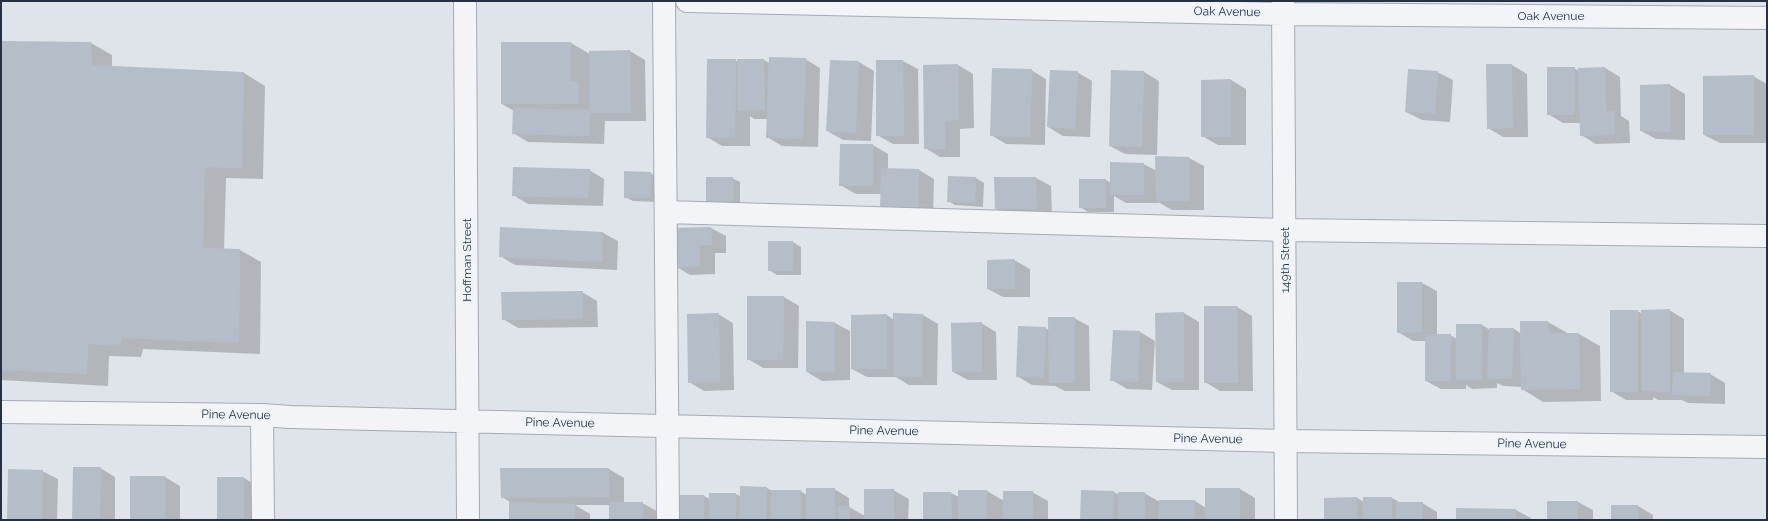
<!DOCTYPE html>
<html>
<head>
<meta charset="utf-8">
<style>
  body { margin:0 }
  #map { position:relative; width:1768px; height:521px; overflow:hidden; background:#dfe4ea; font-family:Raleway,sans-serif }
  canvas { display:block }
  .frame { position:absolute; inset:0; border:2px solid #263243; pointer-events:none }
</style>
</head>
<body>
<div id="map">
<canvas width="1768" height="521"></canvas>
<div class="frame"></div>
</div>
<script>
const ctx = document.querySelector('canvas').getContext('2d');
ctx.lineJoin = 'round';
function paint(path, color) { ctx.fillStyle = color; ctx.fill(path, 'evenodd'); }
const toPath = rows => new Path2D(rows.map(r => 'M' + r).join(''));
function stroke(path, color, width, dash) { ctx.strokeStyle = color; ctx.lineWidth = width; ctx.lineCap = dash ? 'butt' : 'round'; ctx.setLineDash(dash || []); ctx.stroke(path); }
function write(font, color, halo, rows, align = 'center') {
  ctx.font = font + ' Raleway,sans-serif'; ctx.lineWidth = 4; ctx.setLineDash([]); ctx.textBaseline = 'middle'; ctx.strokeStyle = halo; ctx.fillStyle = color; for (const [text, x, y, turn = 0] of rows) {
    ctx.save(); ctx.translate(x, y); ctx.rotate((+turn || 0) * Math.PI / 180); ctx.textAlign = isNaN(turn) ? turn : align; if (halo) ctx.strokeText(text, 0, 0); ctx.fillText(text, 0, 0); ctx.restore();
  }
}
paint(toPath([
  [1,42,91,43,112,55,112,67,244,73,265,86,263,179,226,178,224,250,240,250,261,262,260,354,143,349,141,357,109,356,108,386,1,380],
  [571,43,590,54,630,51,645,60,646,121,605,121,604,144,528,142,513,133,514,111,502,104],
  [805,59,820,68,818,147,782,146,767,137,768,119,754,119,750,116,750,146,722,146,707,137,735,60,738,62,738,60,764,60,769,63],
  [877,61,903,61,918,69,919,144,893,144,877,135],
  [859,62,874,71,871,141,843,140,827,131],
  [958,65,973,74,974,128,960,129,960,157,940,157,925,148],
  [1487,65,1512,65,1527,74,1528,137,1503,137,1488,128],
  [1574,68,1579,71,1605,68,1620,77,1621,116,1629,121,1630,143,1596,144,1581,135,1580,123,1563,123,1548,114],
  [1031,70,1046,79,1045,145,1006,144,991,135],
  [1077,72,1092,81,1090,137,1063,136,1048,127],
  [1144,72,1159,81,1157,155,1125,154,1110,146],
  [1437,72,1453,80,1450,122,1422,120,1406,112],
  [1753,76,1767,84,1767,143,1720,143,1704,135],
  [1231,80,1246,89,1246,145,1218,145,1202,136],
  [1670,85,1685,94,1685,140,1656,139,1641,131,1641,86],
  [873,145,888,154,888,169,919,170,934,179,933,219,882,194,856,194,840,185],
  [1189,158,1204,166,1204,210,1172,210,1158,202,1158,203,1126,203,1114,196,1114,212,1088,212,1080,207,1080,180,1106,180,1111,183,1143,164,1157,171],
  [589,170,604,179,603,206,528,204,513,195],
  [650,173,658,177,657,202,633,201,625,197],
  [948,177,976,178,984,183,983,207,955,205,948,201],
  [732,178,740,182,740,207,707,202],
  [995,178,1036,178,1051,186,1052,217,1011,217,996,209],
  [501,228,603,233,618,241,617,270,515,265,500,256],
  [711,228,726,236,726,253,715,253,715,274,690,275,675,266,675,229],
  [769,242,793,242,801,247,801,275,777,275,769,270],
  [1014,260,1030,269,1030,297,1003,297,988,289],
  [1422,283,1437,291,1437,335,1450,335,1457,339,1482,325,1490,330,1514,329,1522,334,1522,322,1548,322,1569,334,1579,334,1600,346,1601,401,1543,402,1522,389,1522,387,1503,386,1497,383,1497,388,1472,389,1466,385,1466,389,1441,389,1426,381,1426,341,1413,341,1398,332],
  [582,292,597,301,598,327,518,328,503,319],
  [748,297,784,297,799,306,798,368,763,368,748,359],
  [1237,307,1252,316,1253,391,1220,391,1205,382],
  [1669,310,1684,319,1684,373,1710,374,1725,383,1725,404,1688,403,1682,400,1658,400,1653,397,1653,400,1626,400,1611,391,1638,311,1642,314],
  [1184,313,1199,322,1199,390,1172,390,1157,382,1156,314],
  [718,314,733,323,734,390,704,391,689,382],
  [887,315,894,320,923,315,938,324,937,385,909,385,896,377,867,377,852,369],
  [1074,318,1089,326,1090,391,1065,391,1055,386,1032,385,1017,376,1045,328,1049,330],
  [835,323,850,331,850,380,822,381,807,372],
  [981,323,996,332,997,380,968,380,953,372],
  [1140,332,1155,341,1152,390,1127,389,1112,380],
  [100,468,115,477,115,520,73,520],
  [609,469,624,478,624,503,642,503,657,511,657,520,610,520,610,505,575,505,590,514,590,520,510,520,510,502,502,497],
  [42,471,58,479,57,520,8,520],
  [131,477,165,477,180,486,180,520,131,520],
  [244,478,259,487,259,520,218,520],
  [741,487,767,488,772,491,800,491,807,495,834,489,849,498,849,507,865,516,893,490,909,499,908,520,678,520,704,496,710,499,736,494,741,497],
  [1206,489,1240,489,1255,498,1255,520,1081,520,1114,492,1119,495,1144,493,1160,502,1195,501,1206,508],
  [987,491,1004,501,1032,492,1048,501,1048,520,924,520,924,493,951,493,959,497],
  [1357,498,1364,502,1392,498,1401,503,1422,503,1437,512,1437,520,1325,520],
  [1578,502,1593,510,1593,520,1548,520],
  [1638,506,1653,515,1653,520,1612,520],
  [1457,509,1516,510,1531,518,1531,520,1457,520]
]), '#0003');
paint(toPath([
  [1,41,91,42,92,65,244,72,242,168,205,167,203,248,240,249,239,343,122,338,120,346,88,344,87,374,1,370],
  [501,42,571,42,571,81,579,81,579,104,501,104],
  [630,50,631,113,590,113,589,136,512,134,513,108,589,110,589,51],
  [769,57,806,58,803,139,766,138],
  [707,59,736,59,735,138,706,138],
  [737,59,764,59,765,110,738,111],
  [830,60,859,61,856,133,826,131],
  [876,60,903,60,904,136,876,136],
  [958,64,959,120,945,121,945,149,924,149,923,65],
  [1486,64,1512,64,1513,128,1487,129],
  [1547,67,1575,67,1575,115,1547,115],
  [1605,67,1606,111,1614,111,1615,135,1580,136,1578,68],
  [992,68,1032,69,1030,137,990,136],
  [1408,69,1438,71,1435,114,1405,112],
  [1050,70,1078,71,1075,129,1047,127],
  [1111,70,1144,71,1142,147,1109,146],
  [1754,75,1754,135,1703,135,1703,76],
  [1231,79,1231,137,1201,137,1201,80],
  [1670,84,1671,132,1640,131,1640,85],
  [840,144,873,144,873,186,839,186],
  [1155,156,1189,157,1189,201,1156,201],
  [1110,162,1144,163,1144,195,1110,195],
  [513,167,590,169,588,198,512,196],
  [881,168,919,169,918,211,880,210],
  [624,171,651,172,650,198,624,198],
  [948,176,976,177,975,203,947,202],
  [706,177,733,177,733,203,706,203],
  [994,177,1036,177,1037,209,995,209],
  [1079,179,1106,179,1106,208,1079,208],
  [500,227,603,232,602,262,499,257],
  [711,227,712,245,700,245,700,266,674,267,674,228],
  [768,241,793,241,793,271,768,271],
  [1015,259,1015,289,987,289,987,260],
  [1397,282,1422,282,1422,332,1397,333],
  [583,291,583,319,502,320,501,292],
  [747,296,784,296,783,360,747,360],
  [1204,306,1237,306,1238,383,1204,383],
  [1670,309,1670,392,1642,391,1641,310],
  [1610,310,1638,310,1638,392,1610,392],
  [1184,312,1184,382,1156,382,1155,313],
  [719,313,720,382,688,383,687,314],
  [893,313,923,314,922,377,893,376],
  [887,314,887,369,851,369,851,315],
  [1048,317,1075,317,1075,383,1049,383],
  [806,321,835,322,835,372,806,372],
  [1520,321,1548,321,1549,333,1579,333,1580,389,1521,390],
  [982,322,982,372,952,372,951,323],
  [1456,324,1482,324,1482,380,1456,380],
  [1018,326,1046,327,1044,378,1016,377],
  [1489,328,1514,328,1512,379,1487,378],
  [1113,330,1140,331,1138,382,1110,381],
  [1425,334,1451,334,1451,381,1425,381],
  [1673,372,1711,373,1710,396,1672,395],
  [73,467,101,467,100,520,72,520],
  [500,468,609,468,609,497,501,498],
  [8,469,43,470,42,520,7,520],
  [130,476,165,476,165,520,130,520],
  [217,477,244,477,244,520,217,520],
  [740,486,767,487,766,520,739,520],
  [806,488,835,488,835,520,806,520],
  [1205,488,1240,488,1240,520,1205,520],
  [864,489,894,489,894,520,864,520],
  [771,490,801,490,801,520,771,520],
  [958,490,987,490,987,520,958,520],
  [1081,490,1114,491,1113,520,1080,520],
  [1003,491,1033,491,1033,520,1003,520],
  [923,492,951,492,952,520,923,520],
  [1118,492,1145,492,1145,520,1118,520],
  [709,493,736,493,736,520,709,520],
  [677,495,704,495,704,520,677,520],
  [1357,497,1357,520,1324,520,1324,498],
  [1363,497,1392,497,1392,520,1363,520],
  [1159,500,1195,500,1195,520,1158,520],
  [1547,501,1578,501,1578,520,1547,520],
  [509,502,575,504,575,520,509,520],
  [609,502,643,502,643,520,609,520],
  [1396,502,1423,502,1422,520,1396,520],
  [1611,505,1638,505,1638,520,1611,520],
  [838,506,850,506,850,520,838,520],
  [1456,508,1516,509,1516,520,1456,520]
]), '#b5bdc8');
const minor = toPath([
  [465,1,468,520],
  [664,1,668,520],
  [687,1,1283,14,1767,18],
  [1283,1,1286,520],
  [666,212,1285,230,1767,236],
  [1,412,262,415,290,417,1286,441,1767,447],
  [262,415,263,520]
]);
stroke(minor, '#a4abb5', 24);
stroke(minor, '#f2f4f8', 22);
write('12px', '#263243', '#eef3f7', [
  ["Oak Avenue",1227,12,1],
  ["Oak Avenue",1551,16],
  ["Hoffman Street",467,260,-90],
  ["149th Street",1285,260,-90],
  ["Pine Avenue",236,415,1],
  ["Pine Avenue",560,423,1],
  ["Pine Avenue",884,431,1],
  ["Pine Avenue",1208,439,1],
  ["Pine Avenue",1532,444,1]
]);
</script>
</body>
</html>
